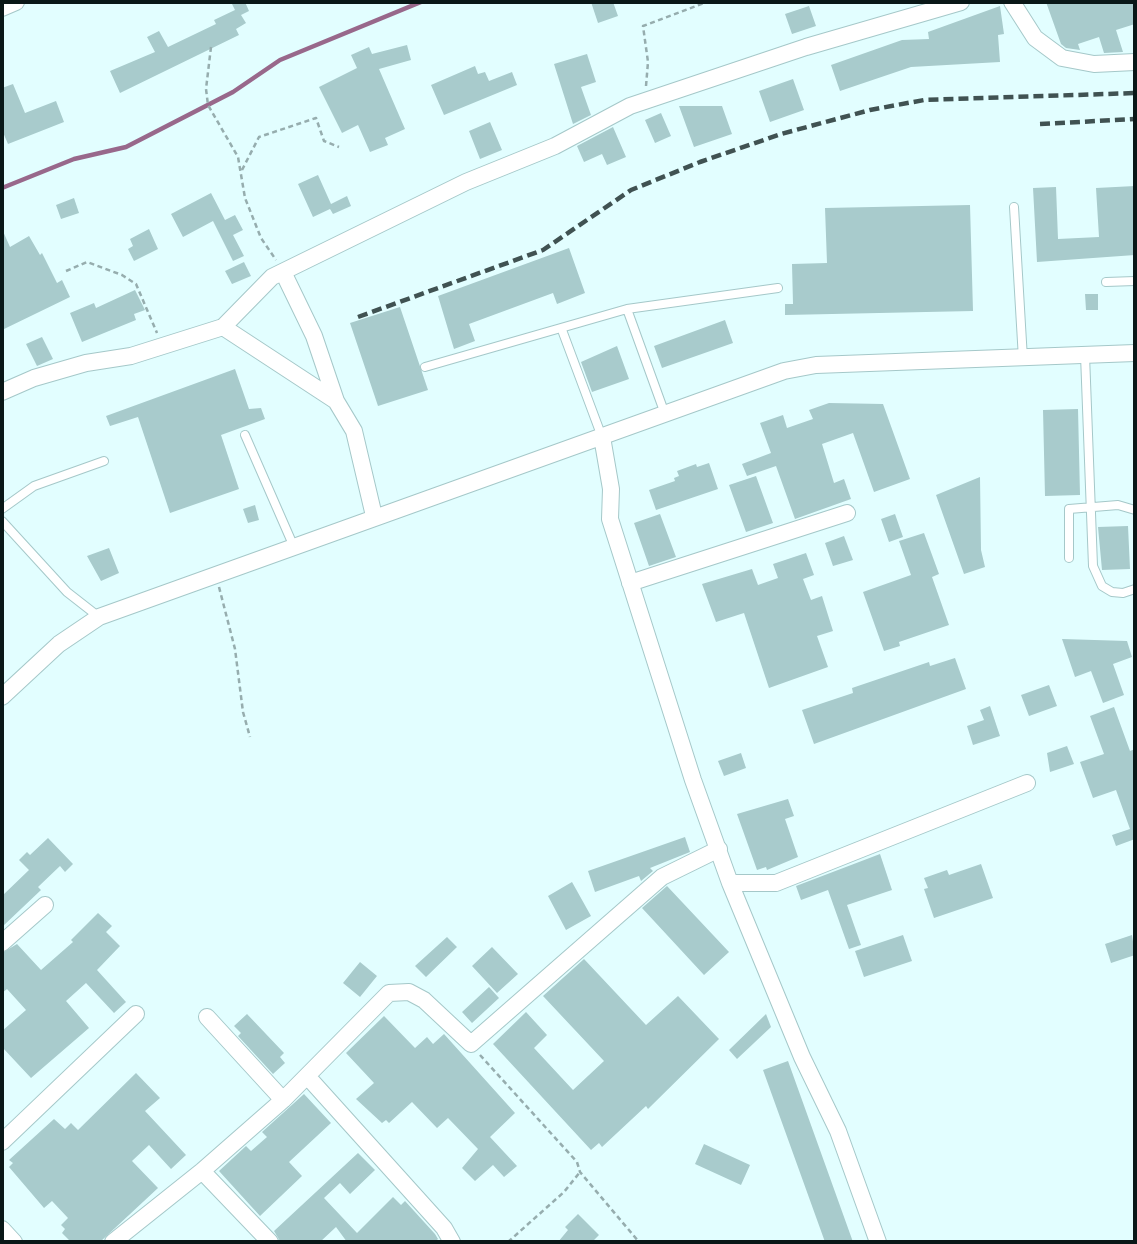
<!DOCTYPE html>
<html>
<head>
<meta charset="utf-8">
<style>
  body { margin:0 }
  #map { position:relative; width:1137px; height:1244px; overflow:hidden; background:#e2feff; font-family:Karla,sans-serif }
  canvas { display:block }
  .frame { position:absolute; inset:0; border:4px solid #091717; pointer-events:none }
</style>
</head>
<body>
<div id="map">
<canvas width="1137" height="1244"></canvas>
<div class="frame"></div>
</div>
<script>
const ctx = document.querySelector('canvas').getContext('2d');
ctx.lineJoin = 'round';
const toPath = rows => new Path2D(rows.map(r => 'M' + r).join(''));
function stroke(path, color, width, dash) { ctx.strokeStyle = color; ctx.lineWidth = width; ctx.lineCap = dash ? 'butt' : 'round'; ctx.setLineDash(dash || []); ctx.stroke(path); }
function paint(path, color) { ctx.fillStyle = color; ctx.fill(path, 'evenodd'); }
stroke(toPath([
  [2,188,74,159,126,147,233,92,280,60,421,2]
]), '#98688b', 4.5);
paint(toPath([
  [231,2,245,2,249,11,241,15,246,23,236,29,239,35,120,93,110,71,155,52,147,37,159,31,168,47,216,24,214,20,235,10],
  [591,2,613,2,618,16,598,23],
  [1046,2,1135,2,1135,24,1116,30,1123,52,1104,53,1099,37,1078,44,1080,50,1066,48,1061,44],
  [809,6,816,26,792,34,785,14],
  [1000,6,1004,34,998,35,1000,62,911,67,840,91,831,65,902,40,929,39,928,32],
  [407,45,411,60,379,69,405,129,385,138,388,145,370,152,358,125,342,133,319,87,357,68,351,55,369,47,372,54],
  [587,54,596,82,581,87,591,115,573,124,554,64],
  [475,66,478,74,485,72,489,81,512,72,517,85,444,115,431,85],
  [793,79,804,110,770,122,759,91],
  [13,84,25,113,56,101,64,122,8,144,2,130,2,88],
  [679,106,722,106,732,134,694,147],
  [661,113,671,136,655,143,645,120],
  [490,122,502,150,480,159,469,131],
  [613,127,626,157,607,165,602,154,584,162,577,146],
  [318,175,331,204,347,196,351,206,333,214,330,209,313,217,298,184],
  [1135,186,1135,255,1037,262,1033,188,1056,187,1058,239,1099,237,1096,188],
  [211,193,225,220,235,215,243,230,233,235,244,256,233,261,213,221,183,237,171,214],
  [74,198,79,213,61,219,56,205],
  [970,205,973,311,785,315,785,304,793,304,792,264,827,263,825,208],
  [2,229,10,247,29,236,40,255,42,253,57,283,62,280,70,297,2,330],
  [149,229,158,249,134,261,128,249,133,246,130,239],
  [569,248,585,293,557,304,553,293,469,324,475,341,454,349,438,296],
  [244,262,251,276,232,284,225,271],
  [135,290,145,310,134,314,136,320,82,342,70,313,94,303,96,308],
  [1085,294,1098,294,1098,310,1086,310],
  [400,307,428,390,378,406,350,323],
  [725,320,733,343,662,368,654,346],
  [42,337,53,359,37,366,26,344],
  [617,346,629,379,592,392,581,362],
  [235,369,249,409,261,408,265,419,221,435,239,489,170,513,138,417,110,426,106,416],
  [829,403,883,404,910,479,874,492,853,433,822,444,834,483,844,479,851,499,795,519,776,466,747,476,742,464,771,453,760,423,783,415,787,428,813,419,809,410],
  [1078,409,1080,495,1045,496,1043,410],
  [709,463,718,489,656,510,649,490,675,481,674,478,679,476,677,471,696,464,697,467],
  [756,476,773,523,746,532,729,485],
  [980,477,981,550,985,567,964,574,936,495],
  [255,505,259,520,248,523,243,509],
  [660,514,676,557,649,566,634,523],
  [895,514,903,537,889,542,881,519],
  [1128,526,1130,569,1102,570,1098,527],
  [924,533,939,574,932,577,949,625,899,642,900,646,884,651,863,592,911,575,899,541],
  [844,536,853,560,833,566,825,543],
  [109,548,119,573,101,581,87,556],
  [806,553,814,575,803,579,811,600,822,596,833,631,817,636,828,667,769,688,744,613,716,622,702,584,752,569,758,585,778,578,773,564],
  [1062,639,1127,641,1132,657,1113,664,1124,695,1103,703,1091,671,1075,677],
  [955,658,966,689,814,744,802,710,853,693,852,688,929,662,930,666],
  [1049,685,1057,706,1029,716,1021,695],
  [990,706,1000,736,973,745,967,726,984,720,980,710],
  [1114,707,1130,751,1135,749,1135,839,1116,846,1112,835,1130,829,1116,790,1093,798,1080,762,1104,754,1090,716],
  [1067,746,1074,764,1050,772,1047,753],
  [741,753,746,768,724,776,718,761],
  [788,799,794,816,785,819,798,857,767,870,766,867,757,870,737,814],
  [685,837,690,852,650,868,653,871,641,881,639,876,595,892,588,871],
  [48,838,73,864,65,872,60,866,38,887,41,890,2,927,2,896,29,870,19,860,27,852,30,855],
  [880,854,892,890,847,905,861,945,849,949,828,890,801,900,796,886],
  [981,864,993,898,934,918,924,889,928,888,924,878,947,870,949,875],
  [572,882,591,916,566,930,548,896],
  [667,886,729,952,704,975,642,908],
  [98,913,112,926,106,932,120,946,97,970,126,1002,114,1013,86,983,66,1001,89,1028,31,1078,2,1047,2,1031,26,1010,7,989,2,993,2,953,17,944,41,970,73,942,71,940],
  [903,935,912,961,864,977,855,951],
  [1132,935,1135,955,1111,963,1105,944],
  [447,937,457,947,426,977,415,966],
  [492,947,518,974,497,993,472,966],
  [584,959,646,1025,678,996,719,1039,648,1109,646,1106,602,1147,599,1143,591,1150,493,1044,526,1012,547,1035,534,1048,573,1090,604,1061,543,996],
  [360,962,377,976,360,997,343,983],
  [489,987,499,998,472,1023,462,1012],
  [247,1014,284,1053,280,1057,285,1063,273,1074,238,1036,241,1033,234,1026],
  [766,1014,771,1027,737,1059,729,1050],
  [384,1016,415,1048,427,1037,433,1044,444,1034,515,1113,490,1137,517,1166,504,1177,493,1165,475,1181,462,1168,478,1149,448,1118,437,1128,412,1102,389,1123,386,1120,382,1123,356,1099,374,1083,346,1053],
  [788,1061,853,1242,825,1242,763,1070],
  [136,1073,160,1098,145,1111,186,1155,171,1169,149,1145,132,1161,158,1188,100,1242,71,1242,62,1233,65,1229,61,1225,68,1218,52,1201,44,1208,9,1167,13,1163,9,1160,54,1119,65,1129,71,1123,78,1130],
  [304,1094,331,1123,289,1162,302,1176,260,1216,219,1171,246,1146,251,1151,267,1137,262,1132],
  [704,1144,750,1165,741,1185,695,1164],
  [358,1153,375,1170,350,1194,340,1183,324,1198,357,1233,393,1197,401,1205,405,1201,435,1234,438,1239,435,1242,347,1242,336,1227,320,1242,280,1241,274,1231],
  [578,1214,599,1235,592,1242,558,1242,568,1230,565,1227]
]), '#a8cbcc');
const lane = toPath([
  [1014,207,1023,359],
  [1106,282,1135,281],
  [627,309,665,414],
  [562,330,602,437],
  [1085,355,1093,566,1102,586,1112,592,1123,593,1135,589],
  [425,367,627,309,778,288],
  [245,435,294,547],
  [2,509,34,486,104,461],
  [2,521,67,592,99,617],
  [1069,558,1069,509,1118,505,1135,510]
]);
const street = toPath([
  [1012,2,1035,38,1062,58,1094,64,1135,62],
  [2,8,16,2],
  [283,272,314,336,336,401,354,431,374,516],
  [223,327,336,401],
  [2,392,34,378,86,363,131,356,223,327,272,277,466,182,555,146,630,106,806,47,961,2],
  [602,437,611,489,610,519,693,780,730,883,802,1057,838,1131,878,1242],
  [630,583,847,513],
  [2,697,59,644,99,617,784,371,816,365,1135,353],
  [730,883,776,883,1027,783],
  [2,943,45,905],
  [207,1017,283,1100],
  [307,1076,444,1228,452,1242],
  [2,1142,136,1014],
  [202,1171,270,1242],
  [2,1229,14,1242],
  [113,1242,202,1171,283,1100,389,993,409,992,424,1000,471,1044,662,877,719,849]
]);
stroke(lane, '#a5c8c9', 10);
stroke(street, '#a5c8c9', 18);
stroke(toPath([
  [211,47,206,89,208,105,238,157,245,198,261,238,276,260],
  [646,86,648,62,643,26,707,2],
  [242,170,259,137,316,118,324,141,339,147],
  [66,271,87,262,122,275,136,284,157,333],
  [219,587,235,649,243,712,250,737],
  [480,1055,577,1162,580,1172,639,1242],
  [508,1242,564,1192,580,1172]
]), '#96adae', 2.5, [5, 3.5]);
stroke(lane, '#fff', 8);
stroke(street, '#fff', 16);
stroke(toPath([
  [1040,124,1135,119],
  [358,317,543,250,631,190,700,162,781,134,870,110,924,100,1135,93]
]), '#405252', 4.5, [10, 5]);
</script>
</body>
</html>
